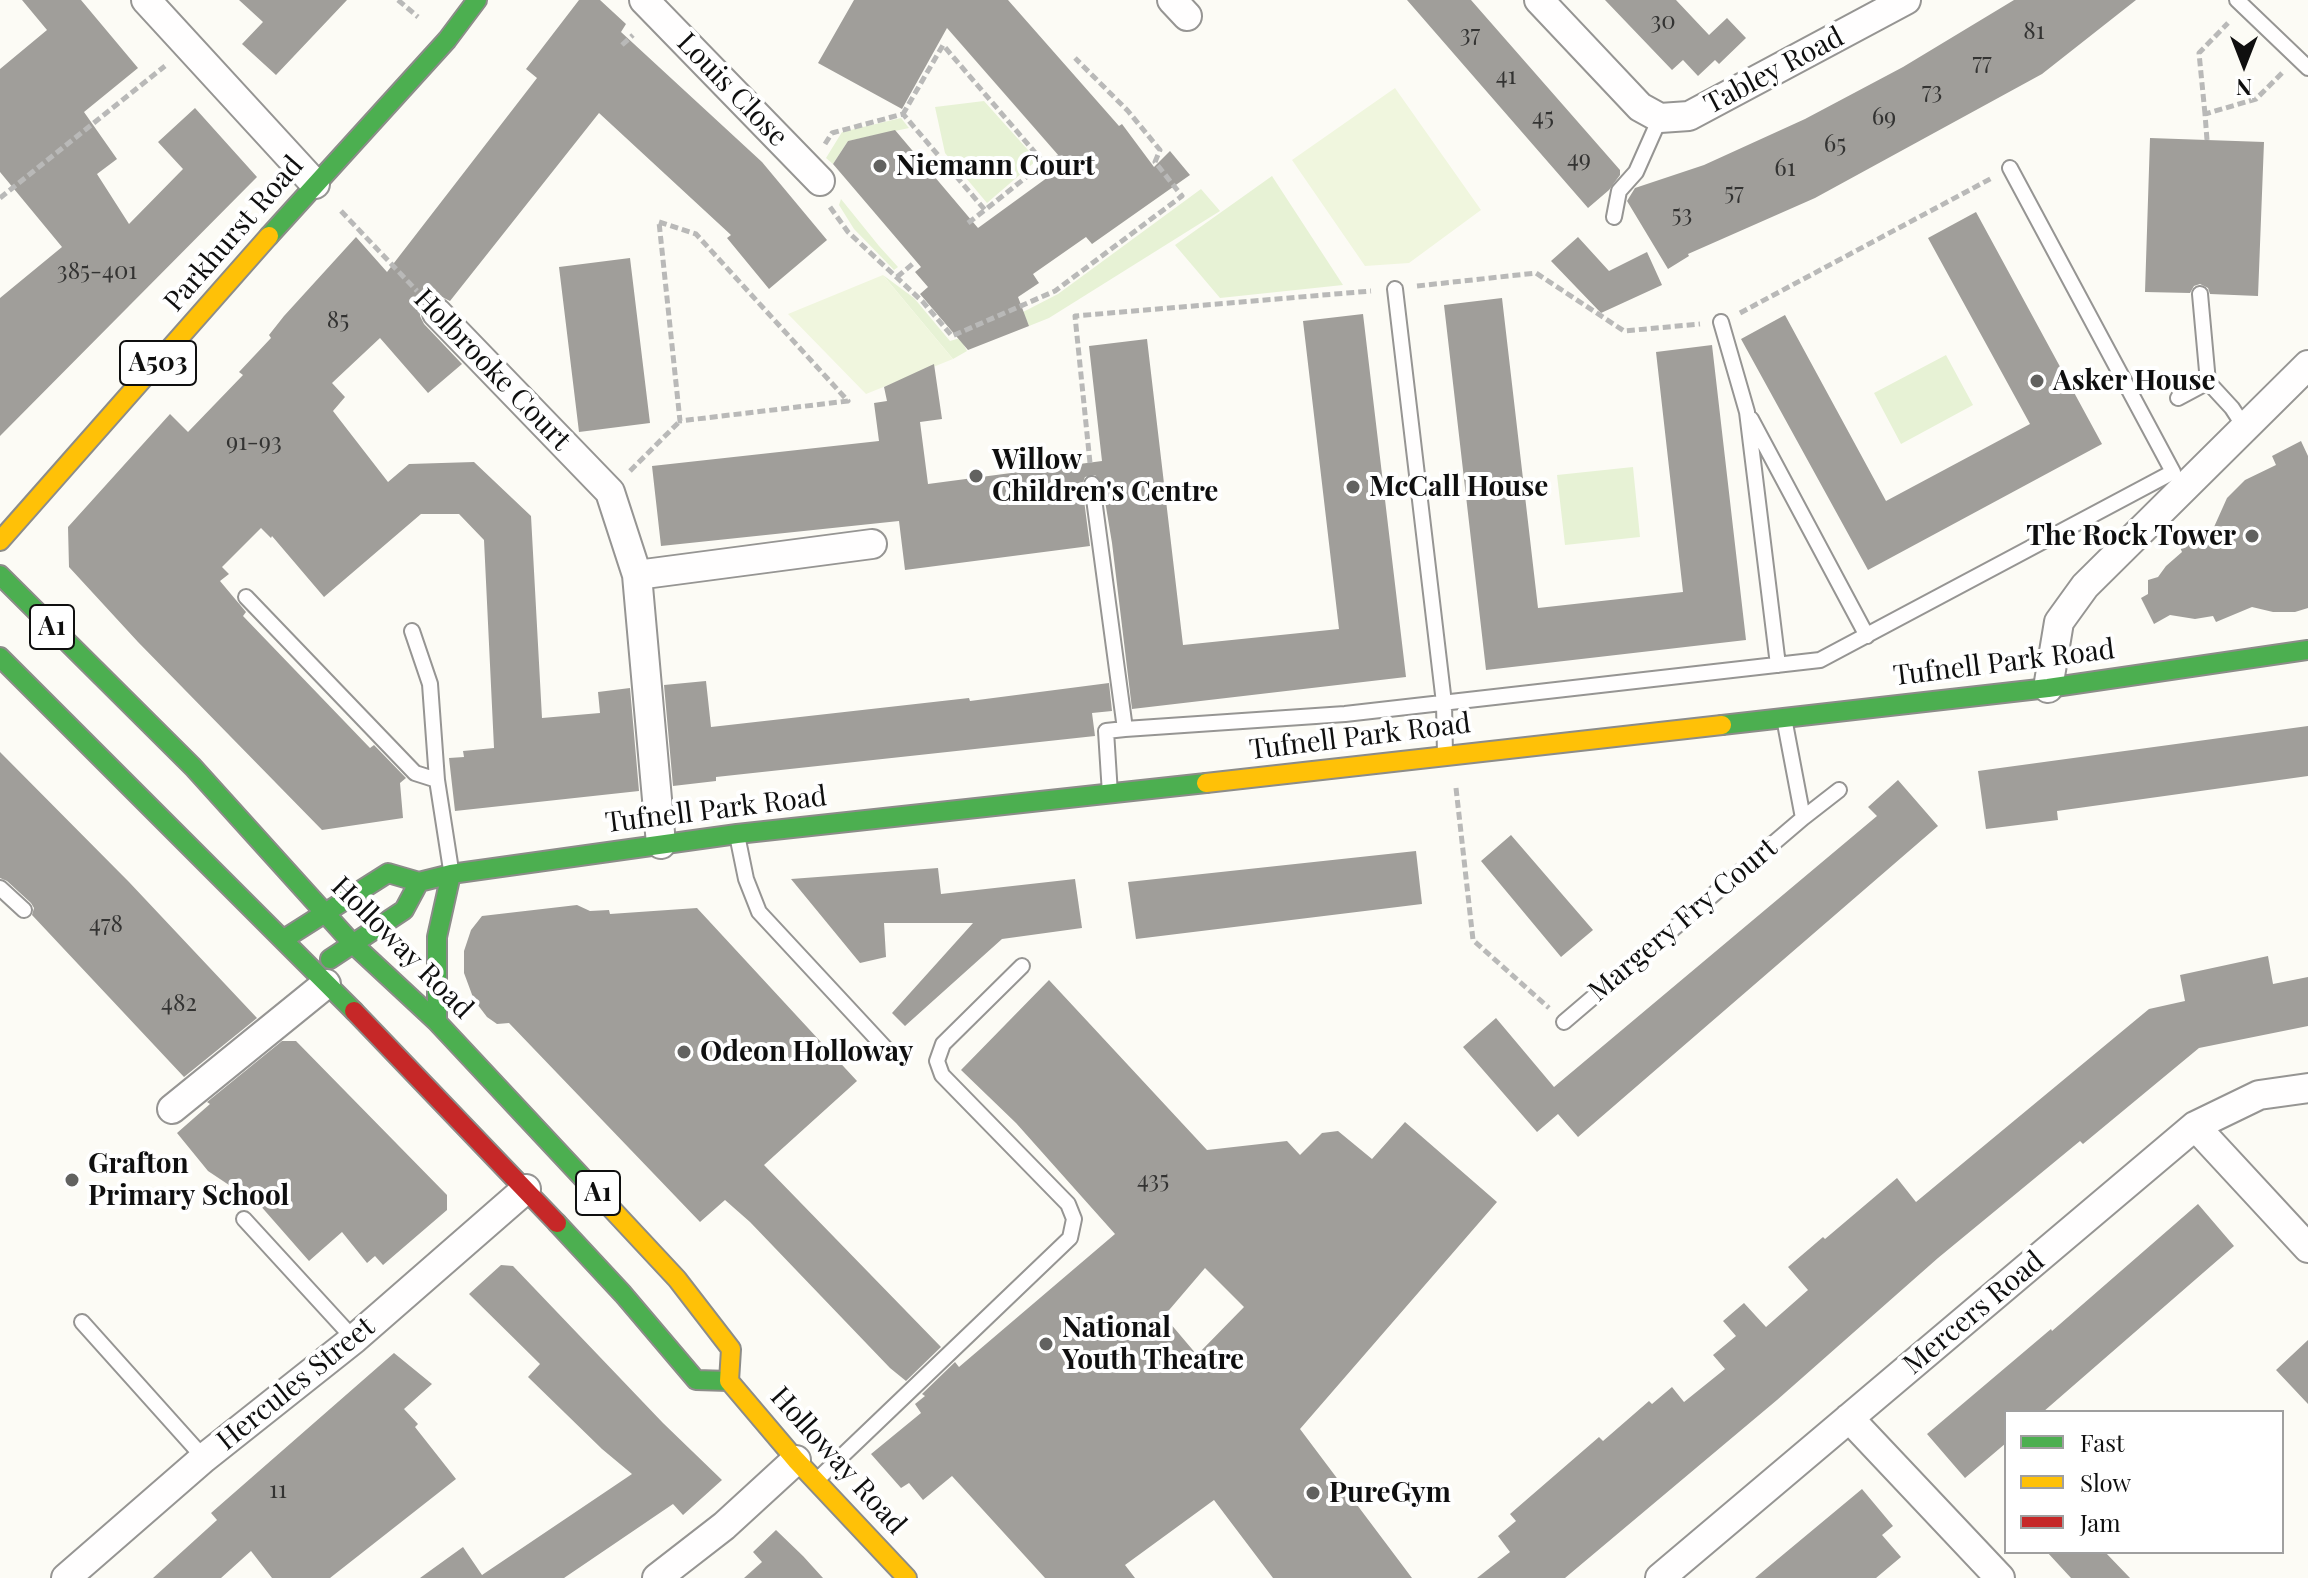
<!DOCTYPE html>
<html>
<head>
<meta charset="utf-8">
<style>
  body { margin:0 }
  #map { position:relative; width:2308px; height:1578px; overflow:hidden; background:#fcfbf5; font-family:"Playfair Display",serif }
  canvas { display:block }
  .legend { position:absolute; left:2004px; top:1410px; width:280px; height:144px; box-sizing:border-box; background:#fff; border:2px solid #9f9f9f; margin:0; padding:10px 14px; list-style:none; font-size:24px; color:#0f0f0f }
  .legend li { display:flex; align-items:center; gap:16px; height:40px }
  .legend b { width:40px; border:2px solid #9f9f9f }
  .north { position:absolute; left:2204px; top:24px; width:80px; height:80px; -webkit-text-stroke:6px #fff; paint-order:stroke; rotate:180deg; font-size:22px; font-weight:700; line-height:32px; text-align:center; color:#0f0f0f }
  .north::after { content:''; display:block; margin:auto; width:28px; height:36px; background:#0f0f0f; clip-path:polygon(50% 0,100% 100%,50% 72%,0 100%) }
</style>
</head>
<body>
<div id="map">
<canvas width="2308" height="1578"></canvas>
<ul class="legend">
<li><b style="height:10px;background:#4caf50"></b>Fast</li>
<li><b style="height:10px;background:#ffc107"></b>Slow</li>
<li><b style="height:10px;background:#c62828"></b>Jam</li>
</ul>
<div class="north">N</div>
</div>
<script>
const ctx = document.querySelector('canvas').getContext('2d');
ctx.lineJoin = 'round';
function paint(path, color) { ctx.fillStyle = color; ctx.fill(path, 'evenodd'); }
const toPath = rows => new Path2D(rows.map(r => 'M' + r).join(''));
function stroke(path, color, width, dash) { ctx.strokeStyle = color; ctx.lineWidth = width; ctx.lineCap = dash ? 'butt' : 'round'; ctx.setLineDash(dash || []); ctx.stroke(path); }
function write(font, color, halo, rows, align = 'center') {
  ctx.font = font + ' "Playfair Display",serif'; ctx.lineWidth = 8; ctx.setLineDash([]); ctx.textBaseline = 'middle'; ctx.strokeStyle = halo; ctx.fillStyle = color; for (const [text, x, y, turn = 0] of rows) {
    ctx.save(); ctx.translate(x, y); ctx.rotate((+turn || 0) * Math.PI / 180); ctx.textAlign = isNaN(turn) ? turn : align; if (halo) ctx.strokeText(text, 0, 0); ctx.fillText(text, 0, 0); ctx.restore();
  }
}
paint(toPath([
  [984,101,1037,160,987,203,945,153,935,107],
  [901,118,909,128,848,141,833,164,826,158,842,132],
  [1272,176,1343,285,1220,298,1175,245],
  [1201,189,1220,211,1049,318,1029,326,1023,312,1058,294],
  [841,199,879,246,898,267,894,270,854,229,839,205],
  [883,275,914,298,950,341,960,338,967,351,953,359],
  [1946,355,1973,405,1901,444,1874,393],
  [1633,467,1640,537,1565,545,1557,475]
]), '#e7f2d5');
paint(toPath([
  [1395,88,1481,210,1409,263,1365,266,1292,160],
  [883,275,953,359,866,394,788,314]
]), '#f0f6de');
paint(toPath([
  [22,0,81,0,138,68,84,112,117,159,97,174,129,224,183,169,158,142,195,108,257,177,0,436,0,298,62,247,0,172,0,69,47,30],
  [239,0,347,0,276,75,242,44,263,22],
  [579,0,600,0,626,24,621,32,762,162,827,240,769,289,727,238,731,235,599,113,450,301,442,297,434,296,426,300,421,308,420,316,424,324,462,364,428,393,380,338,332,383,345,397,333,411,388,482,409,464,474,462,531,516,542,718,600,713,598,692,630,688,639,791,455,811,449,758,464,757,463,751,494,748,484,540,459,514,421,514,324,597,272,536,271,538,261,528,222,567,229,574,220,581,246,612,243,616,370,748,374,745,406,778,400,783,403,818,322,830,138,642,69,567,68,527,170,414,188,432,243,375,239,372,271,338,269,335,284,316,356,237,387,272,537,78,526,69],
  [854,0,1008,0,1119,126,1122,124,1154,167,1170,151,1190,175,1092,244,1086,237,1033,274,1039,283,1018,297,1029,326,968,350,920,294,928,287,915,272,921,267,833,164,848,141,895,130,978,228,1066,164,947,28,902,109,818,63],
  [1407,0,1471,0,1620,170,1620,175,1609,190,1588,208],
  [1605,0,1676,0,1709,35,1727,18,1746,38,1719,64,1715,60,1698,76,1683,60,1672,70],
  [2014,0,2136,0,2042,74,1815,198,1688,254,1689,256,1668,269,1627,201,1635,188,1704,165,1805,119,1903,67],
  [2150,138,2264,142,2258,296,2210,294,2208,288,2200,284,2194,286,2190,293,2145,292],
  [1976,212,2102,444,1868,570,1741,339,1785,315,1886,501,2030,424,1928,238],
  [1578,237,1609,271,1647,252,1662,285,1601,313,1551,261],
  [630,258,650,423,579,432,559,267],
  [1502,298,1538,608,1683,592,1656,352,1712,345,1746,640,1486,670,1444,305],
  [1363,314,1406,677,1132,709,1112,543,1102,483,1095,475,1085,477,1082,485,1090,546,905,570,899,521,661,546,652,466,879,441,874,403,887,401,884,387,934,364,942,419,920,422,928,484,1102,461,1089,346,1147,339,1183,645,1339,629,1303,321],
  [2301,441,2308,456,2308,608,2295,612,2273,612,2252,607,2216,622,2213,616,2195,619,2170,615,2154,624,2141,598,2148,594,2148,580,2158,577,2166,566,2182,552,2179,545,2214,527,2227,498,2245,480,2276,465,2272,456],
  [706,681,711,727,969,698,970,701,1109,683,1112,711,1092,713,1095,736,716,777,716,781,673,786,664,685],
  [2308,726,2308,776,2057,811,2058,820,1986,829,1978,771],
  [0,752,129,882,257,1018,184,1077,32,915,34,908,31,903,7,881,0,878],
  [1898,780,1938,826,1578,1137,1558,1114,1537,1132,1463,1047,1496,1018,1554,1087,1877,816,1868,807],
  [1511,835,1593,930,1561,957,1481,861],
  [1416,851,1422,904,1136,939,1128,882],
  [938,868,941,894,1075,879,1082,928,1002,939,905,1026,892,1013,973,923,884,923,886,957,860,963,791,879],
  [577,905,590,911,609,910,610,914,697,908,857,1081,764,1165,941,1347,906,1381,890,1368,750,1222,725,1200,700,1222,509,1023,497,1024,487,1017,474,1000,464,973,464,951,471,930,482,916],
  [2268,956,2273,984,2308,977,2308,1026,2199,1048,2083,1144,2080,1141,1938,1258,1777,1400,1565,1578,1477,1578,1510,1552,1498,1536,1516,1521,1510,1514,1599,1437,1603,1441,1649,1401,1652,1404,1672,1387,1684,1402,1725,1369,1713,1355,1736,1336,1723,1321,1744,1303,1766,1327,1808,1290,1788,1267,1823,1237,1825,1239,1897,1178,1916,1202,2149,1009,2185,1001,2180,975],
  [1049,980,1207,1150,1287,1141,1300,1155,1322,1133,1338,1131,1372,1159,1405,1122,1497,1202,1300,1429,1412,1578,1273,1578,1214,1500,1125,1565,1135,1578,1045,1578,952,1476,923,1500,909,1483,901,1488,871,1454,921,1413,915,1404,925,1396,922,1394,955,1362,959,1367,1115,1234,1016,1123,961,1070],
  [1205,1268,1244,1307,1197,1355,1164,1316],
  [282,1041,296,1041,447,1195,447,1210,383,1265,375,1256,367,1263,342,1232,309,1261,237,1179,229,1185,208,1171,177,1133,210,1104,207,1102],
  [2198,1204,2234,1246,2043,1412,2006,1412,2006,1443,1965,1478,1927,1434,2051,1329,2052,1331],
  [501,1265,513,1266,663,1423,722,1480,683,1515,673,1504,564,1578,420,1578,463,1547,482,1575,632,1474,602,1449,528,1377,540,1364,469,1294],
  [2308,1340,2308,1404,2276,1370],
  [394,1353,432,1384,404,1409,418,1424,415,1427,456,1479,330,1578,272,1578,251,1551,221,1578,153,1578,217,1520,211,1513],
  [1862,1489,1893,1526,1882,1535,1901,1557,1876,1578,1755,1578],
  [776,1530,803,1556,823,1578,744,1578,762,1562,753,1552],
  [2047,1552,2105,1552,2130,1578,2071,1578]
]), '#a09e9a');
const lane = toPath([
  [2237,0,2308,68],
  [1614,217,1619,191,1636,172,1660,118],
  [1395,289,1444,703,1445,755],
  [2200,294,2208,382,2232,408,2245,428],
  [1721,322,1747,412,1778,665],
  [2178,398,2208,382],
  [1751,419,1867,636],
  [1092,484,1125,729,1106,731,1110,794],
  [246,597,415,773,437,780],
  [412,631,430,684,437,780,451,870],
  [1125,729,1345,714,1820,660,2173,472,2010,168],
  [1803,818,1839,790],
  [737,835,746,879,759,912,889,1052],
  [0,888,24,910],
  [1564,1022,1803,818,1784,718],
  [244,1219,354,1339],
  [82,1322,204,1458],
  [819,1478,1070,1238,1074,1219,1068,1204,942,1075,937,1061,943,1044,1022,966]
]);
const street = toPath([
  [146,0,315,184],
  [644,0,820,181],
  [1172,0,1187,16],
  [1539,0,1640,107,1660,118,1689,116,1906,0],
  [437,313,610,492,637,575,661,844],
  [637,575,872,544],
  [2048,688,2059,622,2085,586,2308,365],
  [172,1109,326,984],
  [2195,1126,2308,1248],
  [1849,1418,2000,1578],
  [66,1578,204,1458,354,1339,526,1189],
  [657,1578,724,1526,796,1460],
  [1660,1578,2195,1126,2259,1095,2308,1088]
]);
const fast = toPath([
  [269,236,447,40,477,0],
  [0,575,193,767,352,943,437,1022,608,1205],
  [0,657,354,1011],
  [1722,725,2048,688,2308,650],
  [284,939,388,873,419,882,451,874,737,834,1206,783],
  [330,959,404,910,419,882],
  [437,1022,437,937,451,874],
  [557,1223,623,1294,696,1380,729,1381]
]);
const slow = toPath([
  [0,541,269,236],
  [1206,783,1722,725],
  [608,1205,677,1279,731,1349,729,1381,796,1460,907,1578]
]);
const jam = toPath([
  [354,1011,557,1223]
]);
stroke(lane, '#969593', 18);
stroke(street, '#969593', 32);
stroke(fast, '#8c8c89', 22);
stroke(slow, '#8c8c89', 22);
stroke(jam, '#8c8c89', 22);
stroke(toPath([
  [398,0,418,17],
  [622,45,633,35],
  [2205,114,2199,53,2228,23],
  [2207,140,2205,114,2256,99,2282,73],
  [825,144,832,133,903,114,985,210,1044,163,943,45,903,114],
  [1044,163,1060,157],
  [0,198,165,66],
  [830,207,848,232,923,302,952,336,1055,291,1182,196,1155,162,1160,150,1128,111,1075,58],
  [341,211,417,291],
  [659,222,696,234,848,401,680,421,659,222],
  [968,223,985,210],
  [897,277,915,262],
  [1417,286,1536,273,1624,331,1700,324],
  [1740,313,1992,178],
  [1090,463,1075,316,1371,291],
  [630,471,680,421],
  [1456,788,1473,940,1549,1008]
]), '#b9b9b8', 5, [8, 4]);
stroke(lane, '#fffefe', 14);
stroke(street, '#fffefe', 28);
stroke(fast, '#4caf50', 18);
stroke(slow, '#ffc107', 18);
stroke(jam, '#c62828', 18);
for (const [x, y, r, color] of [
  [880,166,8,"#626260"],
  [2037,381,8,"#626260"],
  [976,476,8,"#626260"],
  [1353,487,8,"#626260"],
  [2252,536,8,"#626260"],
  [684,1052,8,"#626260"],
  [72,1180,8,"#626260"],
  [1046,1344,8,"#626260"],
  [1313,1493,8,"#626260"]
]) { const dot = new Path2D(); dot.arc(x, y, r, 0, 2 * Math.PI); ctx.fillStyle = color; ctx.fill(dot); stroke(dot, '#fff', 3); }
write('24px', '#333332', null, [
  ["30",1663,22],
  ["81",2034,32],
  ["37",1470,35],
  ["77",1982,63],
  ["41",1506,77],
  ["73",1932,92],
  ["45",1543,118],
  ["69",1884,118],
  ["65",1835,145],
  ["49",1579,160],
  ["61",1785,169],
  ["57",1734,193],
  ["53",1682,215],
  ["385-401",97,272],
  ["85",338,321],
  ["91-93",254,443],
  ["478",106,925],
  ["482",179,1004],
  ["435",1153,1181],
  ["11",278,1491]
]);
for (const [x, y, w] of [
  [158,363,76],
  [52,627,44],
  [598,1193,44]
]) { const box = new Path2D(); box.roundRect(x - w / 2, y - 22, w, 44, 6); ctx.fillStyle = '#fff'; ctx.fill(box); stroke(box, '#0f0f0f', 2); }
write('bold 26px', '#0f0f0f', null, [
  ["A503",158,363],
  ["A1",52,627],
  ["A1",598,1193]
]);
write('28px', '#0f0f0f', '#fff', [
  ["Tabley Road",1774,71,-28],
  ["Louis Close",732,90,46],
  ["Parkhurst Road",234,234,-49],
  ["Holbrooke Court",492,370,46],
  ["Tufnell Park Road",2004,663,-7],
  ["Tufnell Park Road",1360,737,-7],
  ["Tufnell Park Road",716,810,-7],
  ["Margery Fry Court",1683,920,-40],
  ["Holloway Road",402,948,45],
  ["Mercers Road",1974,1313,-40],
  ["Hercules Street",296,1384,-39],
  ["Holloway Road",838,1461,48]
]);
write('bold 28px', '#0f0f0f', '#fff', [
  ["Niemann Court",896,166],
  ["Asker House",2053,381],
  ["Willow",992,460],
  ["Children's Centre",992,492],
  ["McCall House",1369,487],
  ["The Rock Tower",2236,536,"right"],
  ["Odeon Holloway",700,1052],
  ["Grafton",88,1164],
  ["Primary School",88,1196],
  ["National",1062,1328],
  ["Youth Theatre",1062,1360],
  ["PureGym",1329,1493]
], 'left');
</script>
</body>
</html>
